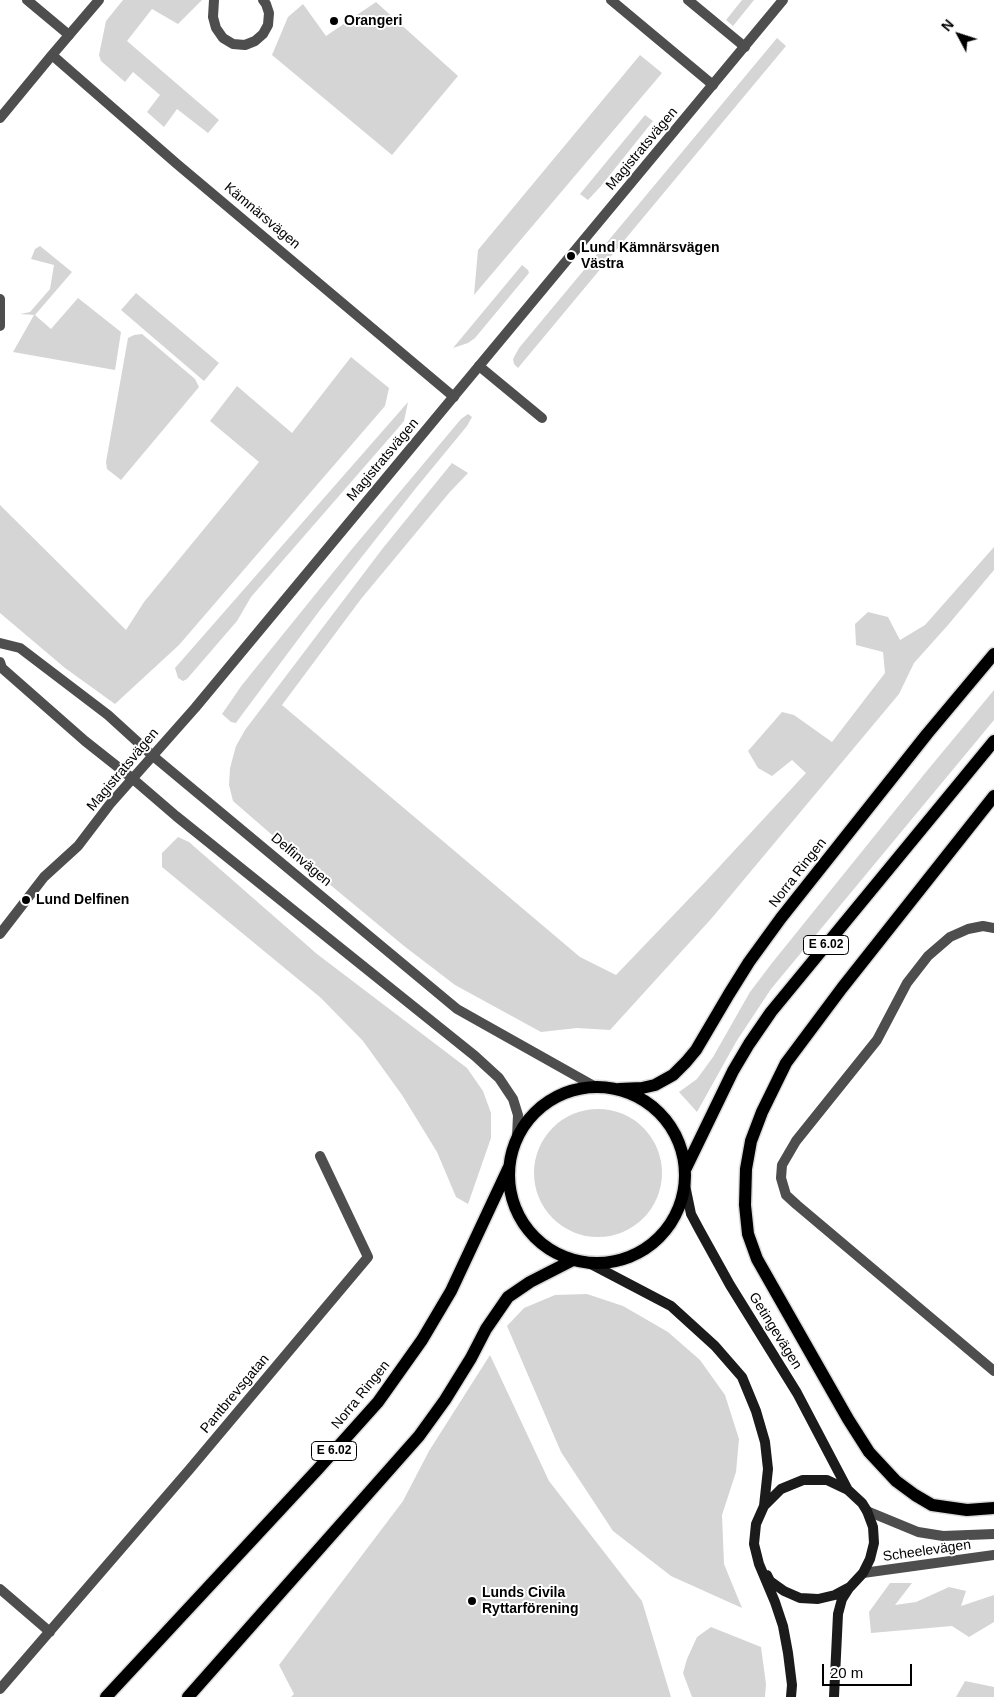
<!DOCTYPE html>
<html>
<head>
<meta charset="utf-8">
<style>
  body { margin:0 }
  #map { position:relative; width:994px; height:1697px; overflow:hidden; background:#fff; font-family:Arial,sans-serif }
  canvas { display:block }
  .north { position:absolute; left:934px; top:10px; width:50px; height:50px; -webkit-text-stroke:4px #fff; paint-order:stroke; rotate:310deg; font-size:14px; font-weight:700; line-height:20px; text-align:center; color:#000 }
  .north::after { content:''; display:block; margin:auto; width:18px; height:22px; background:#000; clip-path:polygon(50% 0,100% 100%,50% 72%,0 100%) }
  .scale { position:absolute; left:822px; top:1664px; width:90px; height:22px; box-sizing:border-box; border:2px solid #000; border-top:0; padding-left:6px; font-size:15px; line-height:18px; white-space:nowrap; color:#000; -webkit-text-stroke:4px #fff; paint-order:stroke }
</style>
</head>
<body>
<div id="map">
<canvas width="994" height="1697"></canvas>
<div class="north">N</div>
<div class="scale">20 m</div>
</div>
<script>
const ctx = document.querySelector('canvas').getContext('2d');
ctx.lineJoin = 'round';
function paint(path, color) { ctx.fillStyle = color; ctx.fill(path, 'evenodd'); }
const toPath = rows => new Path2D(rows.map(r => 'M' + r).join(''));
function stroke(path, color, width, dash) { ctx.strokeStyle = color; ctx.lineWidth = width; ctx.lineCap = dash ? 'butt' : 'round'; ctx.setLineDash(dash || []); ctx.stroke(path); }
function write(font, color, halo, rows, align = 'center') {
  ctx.font = font + ' Arial,sans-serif'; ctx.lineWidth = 4; ctx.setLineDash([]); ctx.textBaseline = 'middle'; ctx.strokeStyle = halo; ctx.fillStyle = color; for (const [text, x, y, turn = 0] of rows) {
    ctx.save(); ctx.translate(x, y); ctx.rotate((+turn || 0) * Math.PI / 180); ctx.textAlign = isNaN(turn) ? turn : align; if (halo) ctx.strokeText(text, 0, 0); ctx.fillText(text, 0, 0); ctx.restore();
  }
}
paint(toPath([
  [123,0,202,0,178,24,152,9,127,41,219,120,208,133,177,109,164,127,147,112,160,95,133,72,125,82,101,61,99,55,106,21],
  [742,0,754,0,733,26,726,20],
  [376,2,458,76,392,155,272,55,288,17,303,4,326,36],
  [777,38,786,46,518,368,514,364,513,359,519,348],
  [640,55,662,73,474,295,478,250],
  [645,115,653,121,601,186,588,200,580,194],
  [40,246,72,272,35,315,51,329,78,298,121,332,115,370,13,352,34,315,20,314,30,312,50,289,54,265,31,259,35,249],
  [522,265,528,270,529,273,475,338,468,343,453,348],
  [136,293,219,363,204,381,121,310],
  [142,334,195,379,199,387,121,480,107,469,106,462,128,338,134,335],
  [351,357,389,388,385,406,179,645,115,704,65,668,0,613,0,505,126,630,144,602,259,462,210,421,237,386,292,433],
  [408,402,404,421,399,427,251,597,237,621,187,679,183,681,178,678,175,668],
  [468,414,472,417,467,426,416,488,320,610,238,720,236,723,231,722,222,714,242,685,352,549,461,419],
  [452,463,468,473,449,493,361,599,282,705,580,957,616,975,707,880,806,773,792,760,772,776,758,768,748,751,782,712,794,715,832,742,885,673,883,652,856,645,855,624,868,612,888,617,900,640,925,625,994,547,994,570,948,625,914,663,899,694,711,919,610,1030,577,1028,541,1032,455,985,404,946,316,873,233,801,229,785,230,768,236,746,245,730,383,548],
  [994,690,994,720,771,989,736,1042,697,1112,679,1092,697,1079,713,1057,750,992,772,963,926,772],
  [178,837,189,842,317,954,467,1068,483,1091,491,1113,491,1138,468,1204,456,1197,437,1152,402,1095,363,1041,321,998,162,867,162,853],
  '534 1173a64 64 0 1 1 128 0a64 64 0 1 1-128 0Z',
  [587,1294,623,1306,668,1332,700,1360,725,1395,739,1439,736,1472,722,1515,724,1564,742,1608,671,1576,613,1531,561,1452,507,1326,524,1308,555,1295],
  [490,1355,549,1481,642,1601,671,1697,291,1697,294,1694,279,1665,403,1501,429,1451],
  [890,1583,912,1583,895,1605,916,1602,949,1587,966,1591,961,1606,994,1595,994,1622,969,1637,952,1626,871,1633,869,1612],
  [711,1627,761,1647,766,1684,765,1697,692,1697,683,1673,687,1659,697,1637],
  [965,1681,994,1687,994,1697,956,1697]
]), '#d5d5d5');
const primary = toPath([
  [994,796,842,988,786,1063,762,1112,751,1141,746,1169,745,1205,748,1234,757,1259,848,1419,869,1452,896,1481,915,1495,932,1505,967,1510,994,1508],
  '509 1175a88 88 0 1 1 176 0a88 88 0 1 1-176 0Z',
  [619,1089,642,1088,655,1085,673,1075,686,1062,696,1050,729,994,749,962,781,918,927,734,994,654],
  [686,1168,733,1071,749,1044,771,1012,994,741],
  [106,1697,318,1469,378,1402,422,1340,451,1291,509,1167],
  [188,1697,419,1436,445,1400,471,1358,486,1329,508,1297,530,1282,573,1260]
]);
stroke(primary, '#dbdbdb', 15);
stroke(toPath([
  [27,0,69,35],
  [611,0,713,85],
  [688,0,745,47],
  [479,366,542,418],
  [994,928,983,926,968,929,950,937,928,956,907,983,877,1040,796,1141,782,1165,781,1178,786,1195,797,1205,994,1371]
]), '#4e4e4e', 10);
stroke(toPath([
  [99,0,52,55,177,164,454,397],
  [214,0,213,17,216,28,223,38,233,44,245,45,255,41,263,34,268,25,269,13,266,4,263,0],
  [0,118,52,55],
  [0,299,0,326],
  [0,643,20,648,108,715,153,756],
  [0,662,2,668,85,741,133,779],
  [0,1589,50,1632],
  [0,1689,189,1470,368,1257,320,1156]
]), '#4e4e4e', 10);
stroke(toPath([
  [153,756,457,1009,594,1086],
  [133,779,176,816,475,1056,499,1078,513,1099,518,1115,517,1137],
  [0,934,44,877,78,846,110,804,195,708,783,0],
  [867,1511,918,1532,943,1536,994,1534],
  [863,1573,994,1555]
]), '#4e4e4e', 10);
stroke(toPath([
  [685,1185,691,1214,699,1229,730,1285,797,1393,848,1490],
  [589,1263,671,1306,715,1346,742,1377,756,1411,765,1442,768,1469,764,1506,756,1524,754,1544,759,1564,775,1602,783,1626,788,1653,792,1685,791,1697],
  [764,1506,781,1489,803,1480,827,1480,848,1490,862,1503,867,1511,873,1527,874,1543,870,1559,863,1573,850,1587,835,1595,818,1599,800,1598,784,1591,770,1581,767,1575],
  [834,1697,838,1614,842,1599,849,1588]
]), '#1b1b1b', 10);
stroke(primary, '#000', 12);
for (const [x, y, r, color] of [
  [334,21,5,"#000"],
  [571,256,5,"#000"],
  [26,900,5,"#000"],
  [472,1601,5,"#000"]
]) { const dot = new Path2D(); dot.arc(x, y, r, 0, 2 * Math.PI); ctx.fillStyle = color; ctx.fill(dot); stroke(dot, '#fff', 2); }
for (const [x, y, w] of [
  [826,945,45],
  [334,1451,45]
]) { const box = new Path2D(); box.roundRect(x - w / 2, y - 9.5, w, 19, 4); ctx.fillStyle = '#fff'; ctx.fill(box); stroke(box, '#000', 1); }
write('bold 12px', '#000', null, [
  ["E 6.02",826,945],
  ["E 6.02",334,1451]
]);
write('bold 14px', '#000', '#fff', [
  ["Orangeri",344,21],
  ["Lund Kämnärsvägen",581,248],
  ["Västra",581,264],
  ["Lund Delfinen",36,900],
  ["Lunds Civila",482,1593],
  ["Ryttarförening",482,1609]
], 'left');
write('14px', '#000', '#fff', [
  ["Magistratsvägen",642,149,-50],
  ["Kämnärsvägen",262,216,40],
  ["Magistratsvägen",383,460,-50],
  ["Magistratsvägen",123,770,-50],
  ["Delfinvägen",301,860,40],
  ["Norra Ringen",798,873,-52],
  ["Getingevägen",775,1331,58],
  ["Pantbrevsgatan",235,1394,-50],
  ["Norra Ringen",361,1395,-51],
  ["Scheelevägen",927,1551,-8]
]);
</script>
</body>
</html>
